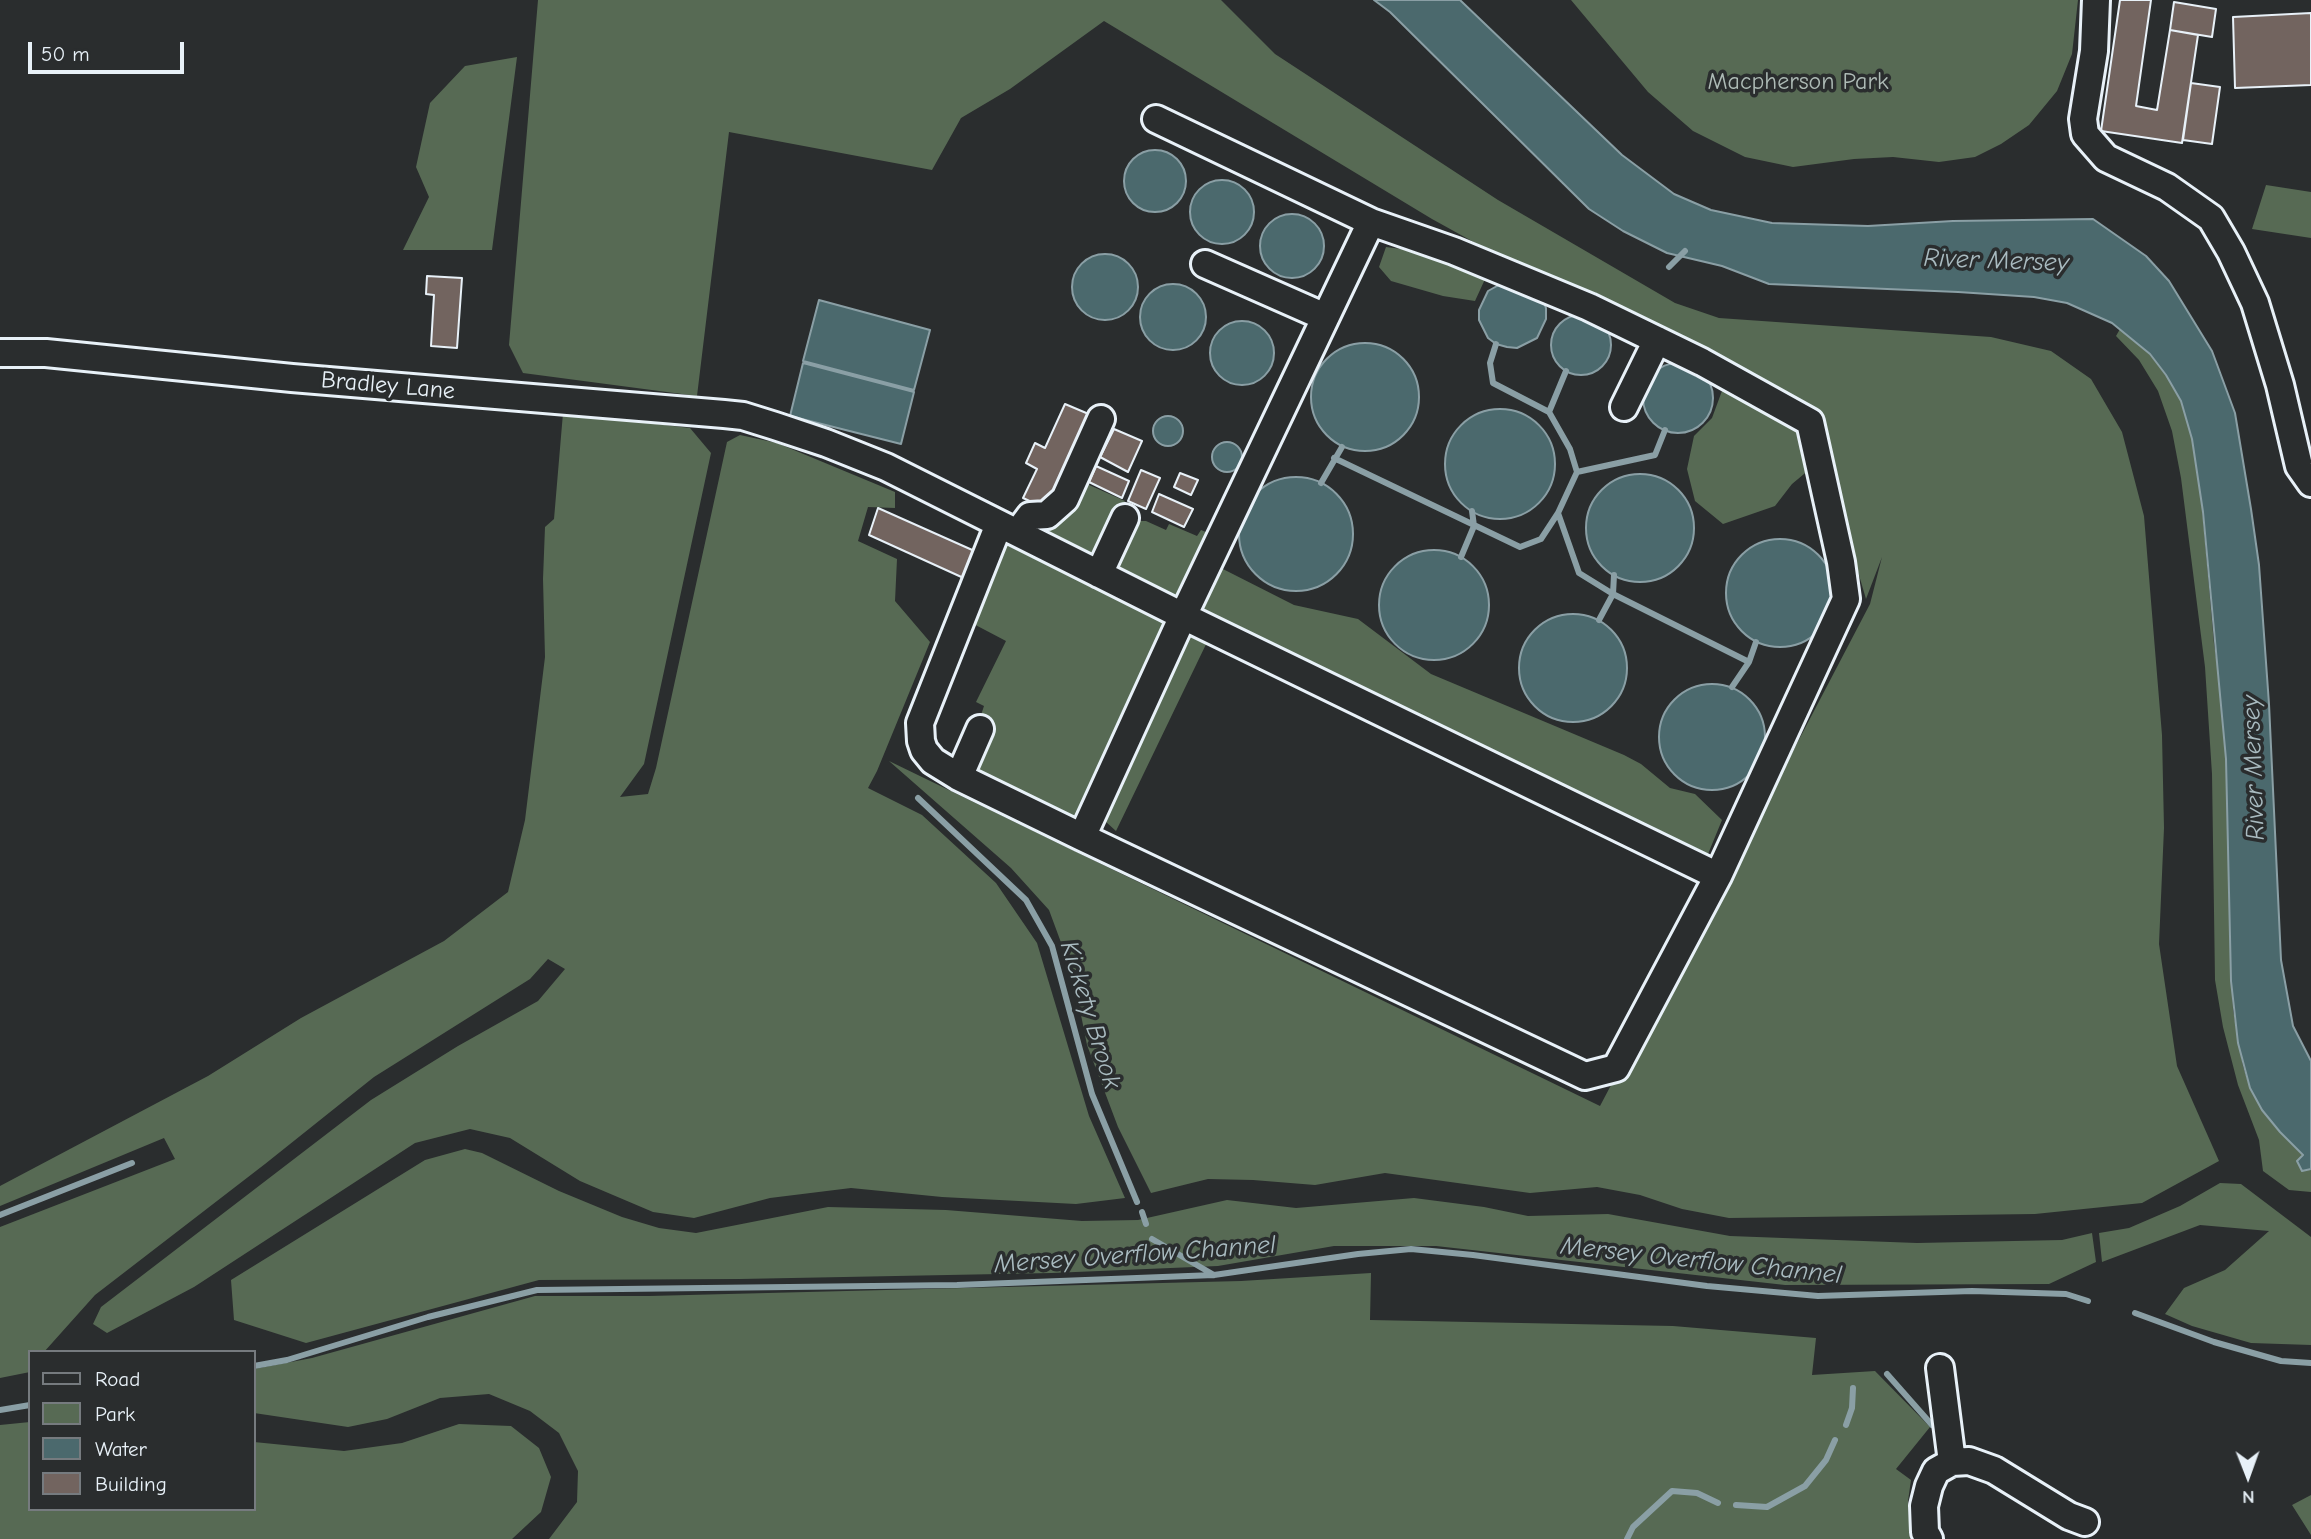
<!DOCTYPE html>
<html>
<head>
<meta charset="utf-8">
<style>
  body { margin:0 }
  #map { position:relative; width:2311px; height:1539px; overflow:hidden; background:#2a2d2e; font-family:"Comic Neue",sans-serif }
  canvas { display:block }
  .legend { position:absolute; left:28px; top:1350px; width:228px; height:161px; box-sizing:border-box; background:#2a2d2e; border:2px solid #767b7f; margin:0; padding:9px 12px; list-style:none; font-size:21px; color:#e8f1f8 }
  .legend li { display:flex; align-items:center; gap:14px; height:35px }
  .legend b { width:35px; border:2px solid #767b7f }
  .north { position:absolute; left:2213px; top:1441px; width:70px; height:70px; -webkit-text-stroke:5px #2a2d2e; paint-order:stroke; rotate:179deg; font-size:19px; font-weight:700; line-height:28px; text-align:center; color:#e8f1f8 }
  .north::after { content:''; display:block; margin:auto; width:24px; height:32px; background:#e8f1f8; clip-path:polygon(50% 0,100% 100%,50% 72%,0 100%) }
  .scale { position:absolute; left:28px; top:42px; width:156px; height:32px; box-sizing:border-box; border:4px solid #e8f1f8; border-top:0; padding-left:9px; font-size:21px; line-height:24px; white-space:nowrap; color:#e8f1f8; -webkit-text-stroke:5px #2a2d2e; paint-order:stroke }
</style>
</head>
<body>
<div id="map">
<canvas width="2311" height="1539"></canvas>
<ul class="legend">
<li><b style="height:9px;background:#2a2d2e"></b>Road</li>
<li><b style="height:19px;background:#576a54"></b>Park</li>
<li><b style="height:19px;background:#4b696d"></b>Water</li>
<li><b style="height:19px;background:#72645f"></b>Building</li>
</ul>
<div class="north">N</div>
<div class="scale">50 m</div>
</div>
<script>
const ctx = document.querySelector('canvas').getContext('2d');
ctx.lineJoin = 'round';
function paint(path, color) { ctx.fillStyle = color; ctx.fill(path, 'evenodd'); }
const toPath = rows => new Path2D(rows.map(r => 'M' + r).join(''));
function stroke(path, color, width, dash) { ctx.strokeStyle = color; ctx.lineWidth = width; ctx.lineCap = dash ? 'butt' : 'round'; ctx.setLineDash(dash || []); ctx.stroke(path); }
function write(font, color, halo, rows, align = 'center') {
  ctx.font = font + ' "Comic Neue",sans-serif'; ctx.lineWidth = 7; ctx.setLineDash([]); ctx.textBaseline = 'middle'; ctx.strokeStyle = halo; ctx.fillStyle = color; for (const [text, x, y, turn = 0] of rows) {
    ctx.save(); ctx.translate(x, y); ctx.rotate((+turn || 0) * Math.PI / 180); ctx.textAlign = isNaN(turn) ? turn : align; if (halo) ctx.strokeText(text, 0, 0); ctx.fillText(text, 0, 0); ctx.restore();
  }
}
paint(toPath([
  [538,0,1221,0,1275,54,1498,200,1675,303,1719,318,1991,337,2051,351,2091,379,2122,432,2144,516,2162,735,2164,828,2159,944,2177,1066,2219,1161,2142,1203,2035,1214,1729,1218,1682,1209,1640,1195,1597,1187,1530,1193,1385,1173,1315,1185,1253,1180,1208,1179,1151,1193,1118,1127,1087,1045,1073,975,1049,910,1011,868,889,761,1600,1106,1726,867,1737,858,1870,604,1882,557,1866,599,1813,418,1537,277,1432,219,1104,21,1010,89,961,118,932,170,729,132,697,396,523,373,509,345],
  [1571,0,2078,0,2072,54,2057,91,2029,125,2001,144,1975,157,1939,162,1893,157,1854,159,1793,167,1745,157,1693,131,1648,92],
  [517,57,492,250,403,250,429,197,416,167,430,103,465,66],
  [2266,185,2311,192,2311,238,2252,229],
  [1386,247,1417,251,1486,277,1475,301,1443,296,1391,281,1379,267],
  [2120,329,2150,354,2166,375,2181,401,2192,439,2199,473,2214,644,2223,704,2226,759,2233,1010,2243,1066,2250,1088,2262,1110,2280,1132,2303,1156,2302,1171,2311,1169,2311,1192,2289,1190,2263,1171,2259,1140,2238,1085,2223,1027,2215,980,2212,774,2205,667,2181,478,2172,431,2158,391,2139,360,2116,336],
  [1726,380,1806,423,1816,464,1792,484,1775,506,1723,524,1695,501,1687,469,1694,436,1712,418],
  [563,413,690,428,711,453,644,764,620,797,648,794,656,768,727,442,740,435,777,443,895,492,895,508,868,507,858,541,897,559,895,601,930,642,877,771,868,788,922,815,996,883,1037,943,1089,1116,1125,1198,1076,1204,942,1197,851,1188,770,1198,694,1218,653,1212,580,1181,510,1138,470,1129,415,1143,194,1287,107,1333,93,1324,101,1307,371,1100,458,1046,538,1001,565,969,548,959,530,979,374,1077,265,1164,95,1295,44,1352,30,1352,30,1372,0,1378,0,1227,175,1159,164,1138,0,1206,0,1186,208,1076,301,1018,444,941,508,892,525,820,545,657,543,579,545,527,554,519],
  [1087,484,1125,501,1102,551,1095,557,1086,558,1045,537,1045,527,1054,516,1078,503],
  [1214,520,1220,529,1180,594,1167,596,1116,569,1113,561,1136,521,1146,521,1166,530,1169,524,1197,536,1201,530,1208,533],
  [1001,538,1153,611,1164,624,1164,639,1083,812,1063,820,971,770,993,726,980,718,984,706,976,702,1006,641,966,620],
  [1217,566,1294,605,1358,619,1431,674,1624,755,1641,764,1670,788,1695,794,1722,820,1708,854,1207,617,1201,599],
  [1200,634,1210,636,1116,831,1106,822,1099,809,1185,639],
  [465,1149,482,1153,559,1191,622,1217,659,1228,696,1233,828,1207,946,1210,1082,1221,1138,1220,1227,1200,1296,1208,1414,1198,1484,1207,1528,1216,1608,1214,1730,1236,1917,1243,2062,1240,2092,1233,2096,1262,2049,1284,1785,1285,1436,1246,1334,1246,1218,1266,1052,1273,740,1279,539,1280,306,1343,234,1320,231,1280,425,1160],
  [2220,1183,2241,1184,2311,1237,2311,1345,2251,1343,2192,1326,2165,1314,2184,1288,2225,1270,2269,1231,2200,1225,2102,1262,2099,1233,2129,1228,2180,1206],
  [1371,1273,1370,1320,1673,1326,1816,1338,1812,1375,1875,1371,1930,1427,1896,1469,1911,1480,1908,1501,1910,1539,549,1539,577,1502,578,1471,559,1433,530,1411,489,1394,440,1398,387,1419,348,1427,254,1413,254,1369,312,1358,535,1296,649,1296,1241,1281],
  [30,1422,30,1509,254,1509,254,1442,344,1451,402,1443,459,1424,511,1426,539,1448,551,1477,541,1512,512,1539,0,1539,0,1425],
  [2311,1495,2311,1535,2292,1505]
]), '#576a54');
const water = toPath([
  [1374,0,1460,0,1622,155,1674,194,1711,210,1772,223,1868,226,1953,221,2093,219,2146,256,2169,281,2212,351,2235,413,2251,509,2259,565,2269,704,2281,960,2293,1026,2311,1061,2311,1169,2302,1171,2297,1161,2303,1155,2280,1132,2262,1110,2250,1088,2238,1043,2231,981,2226,759,2203,512,2192,439,2181,401,2166,375,2150,354,2112,323,2067,303,2034,297,1958,292,1769,284,1722,266,1667,253,1623,231,1589,209,1390,12,1374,0],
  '1124 181a31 31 0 1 1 62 0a31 31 0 1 1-62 0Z',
  '1190 212a32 32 0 1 1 64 0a32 32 0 1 1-64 0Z',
  '1260 246a32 32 0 1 1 64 0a32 32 0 1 1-64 0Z',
  '1072 287a33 33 0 1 1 66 0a33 33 0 1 1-66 0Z',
  [1506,281,1542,298,1546,308,1546,319,1537,338,1517,348,1507,347,1496,344,1488,338,1479,320,1479,310,1488,291,1506,281],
  '1140 317a33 33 0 1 1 66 0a33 33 0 1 1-66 0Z',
  [819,300,930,330,914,390,803,361,819,300],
  '1551 345a30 30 0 1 1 60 0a30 30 0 1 1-60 0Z',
  '1210 353a32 32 0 1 1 64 0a32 32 0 1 1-64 0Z',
  '1311 397a54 54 0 1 1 108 0a54 54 0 1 1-108 0Z',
  [803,363,914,392,901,444,790,416,803,363],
  '1643 398a35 35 0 1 1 70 0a35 35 0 1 1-70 0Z',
  '1445 464a55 55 0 1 1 110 0a55 55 0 1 1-110 0Z',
  '1153 431a15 15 0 1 1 30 0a15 15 0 1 1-30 0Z',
  '1212 457a15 15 0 1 1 30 0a15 15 0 1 1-30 0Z',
  '1586 528a54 54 0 1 1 108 0a54 54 0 1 1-108 0Z',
  '1239 534a57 57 0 1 1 114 0a57 57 0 1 1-114 0Z',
  '1726 593a54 54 0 1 1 108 0a54 54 0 1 1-108 0Z',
  '1379 605a55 55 0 1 1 110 0a55 55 0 1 1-110 0Z',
  '1519 668a54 54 0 1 1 108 0a54 54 0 1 1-108 0Z',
  '1659 737a53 53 0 1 1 106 0a53 53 0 1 1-106 0Z'
]);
paint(water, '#4b696d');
stroke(water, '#8a9fa5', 2);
stroke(toPath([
  [1669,267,1685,251],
  [1496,344,1490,363,1493,383,1549,412],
  [1566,371,1549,412,1570,449,1577,472],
  [1665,430,1655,455,1577,472,1558,513,1579,573,1613,594,1749,662],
  [1334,458,1520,547,1541,539,1558,513],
  [1321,483,1342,447],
  [1461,557,1474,526,1472,511],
  [1599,620,1613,594,1614,575],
  [1732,687,1749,662,1756,642],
  [918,798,1026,900,1052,946,1092,1094,1137,1202],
  [1142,1212,1146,1224],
  [0,1215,132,1163],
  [1152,1239,1214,1275],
  [2135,1313,2214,1342,2281,1361,2311,1363],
  [254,1366,287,1360,428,1317,537,1290,957,1285,1214,1275,1358,1254,1411,1249,1473,1255,1707,1286,1818,1296,1972,1291,2066,1294,2088,1301],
  [1887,1374,1932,1425],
  [0,1410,30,1405],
  [1846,1425,1852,1408,1853,1388],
  [1736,1505,1767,1507,1805,1486,1826,1460,1835,1440],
  [1627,1539,1633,1527,1672,1491,1697,1493,1718,1503]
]), '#8a9fa5', 6);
const building = toPath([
  [2120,0,2151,0,2136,106,2157,110,2170,30,2198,35,2182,143,2101,131,2120,0],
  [2174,2,2216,9,2212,37,2170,30,2174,2],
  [2311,13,2311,85,2235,88,2233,17,2311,13],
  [2191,83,2220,87,2212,144,2183,140,2191,83],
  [427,276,462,278,457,348,431,346,434,295,426,294,427,276],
  [1065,404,1091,415,1047,509,1023,498,1037,469,1026,463,1035,443,1045,448,1065,404],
  [1114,429,1142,441,1128,472,1100,457,1114,429],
  [1096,466,1129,481,1122,498,1089,482,1096,466],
  [1141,470,1160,478,1146,509,1128,501,1141,470],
  [1180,473,1198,480,1191,495,1174,487,1180,473],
  [1159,494,1193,509,1184,527,1152,512,1159,494],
  [878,508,979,553,968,580,869,535,878,508]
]);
paint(building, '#72645f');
stroke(building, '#e8f1f8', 2);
const minor = toPath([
  [2096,0,2094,51,2083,119,2085,134,2106,158,2167,187,2211,218,2231,252,2255,303,2280,385,2299,466,2311,483],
  [1205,264,1325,317],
  [0,353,46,353,292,378,724,414,743,416,775,426,826,443,886,467,1183,616,1718,876],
  [1624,407,1657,340],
  [999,524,920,723,921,741,924,750,933,761,959,777,1082,837,1585,1076,1616,1068,1718,876,1846,599,1841,562,1810,422,1702,362,1589,307,1454,251,1371,222,1156,119],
  [1018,532,1030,516,1047,515,1065,499,1101,419],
  [1099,574,1125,518],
  [959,777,980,729],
  [1082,837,1183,616,1371,222],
  [1940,1368,1952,1462],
  [1929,1539,1925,1532,1924,1506,1929,1486,1936,1471,1952,1462,1969,1461,1994,1470,2069,1516,2085,1522]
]);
stroke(minor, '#e8f1f8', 32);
stroke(minor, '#2a2d2e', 26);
write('24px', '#aebbb6', '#2a2d2e', [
  ["Macpherson Park",1798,82]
]);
write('24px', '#e8f1f8', '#2a2d2e', [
  ["Bradley Lane",388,386,5]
]);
write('italic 26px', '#a9bbc0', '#2a2d2e', [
  ["River Mersey",1996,261,2],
  ["River Mersey",2254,768,-92],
  ["Kickety Brook",1090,1015,73],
  ["Mersey Overflow Channel",1135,1255,-4],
  ["Mersey Overflow Channel",1701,1261,6]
]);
</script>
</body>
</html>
